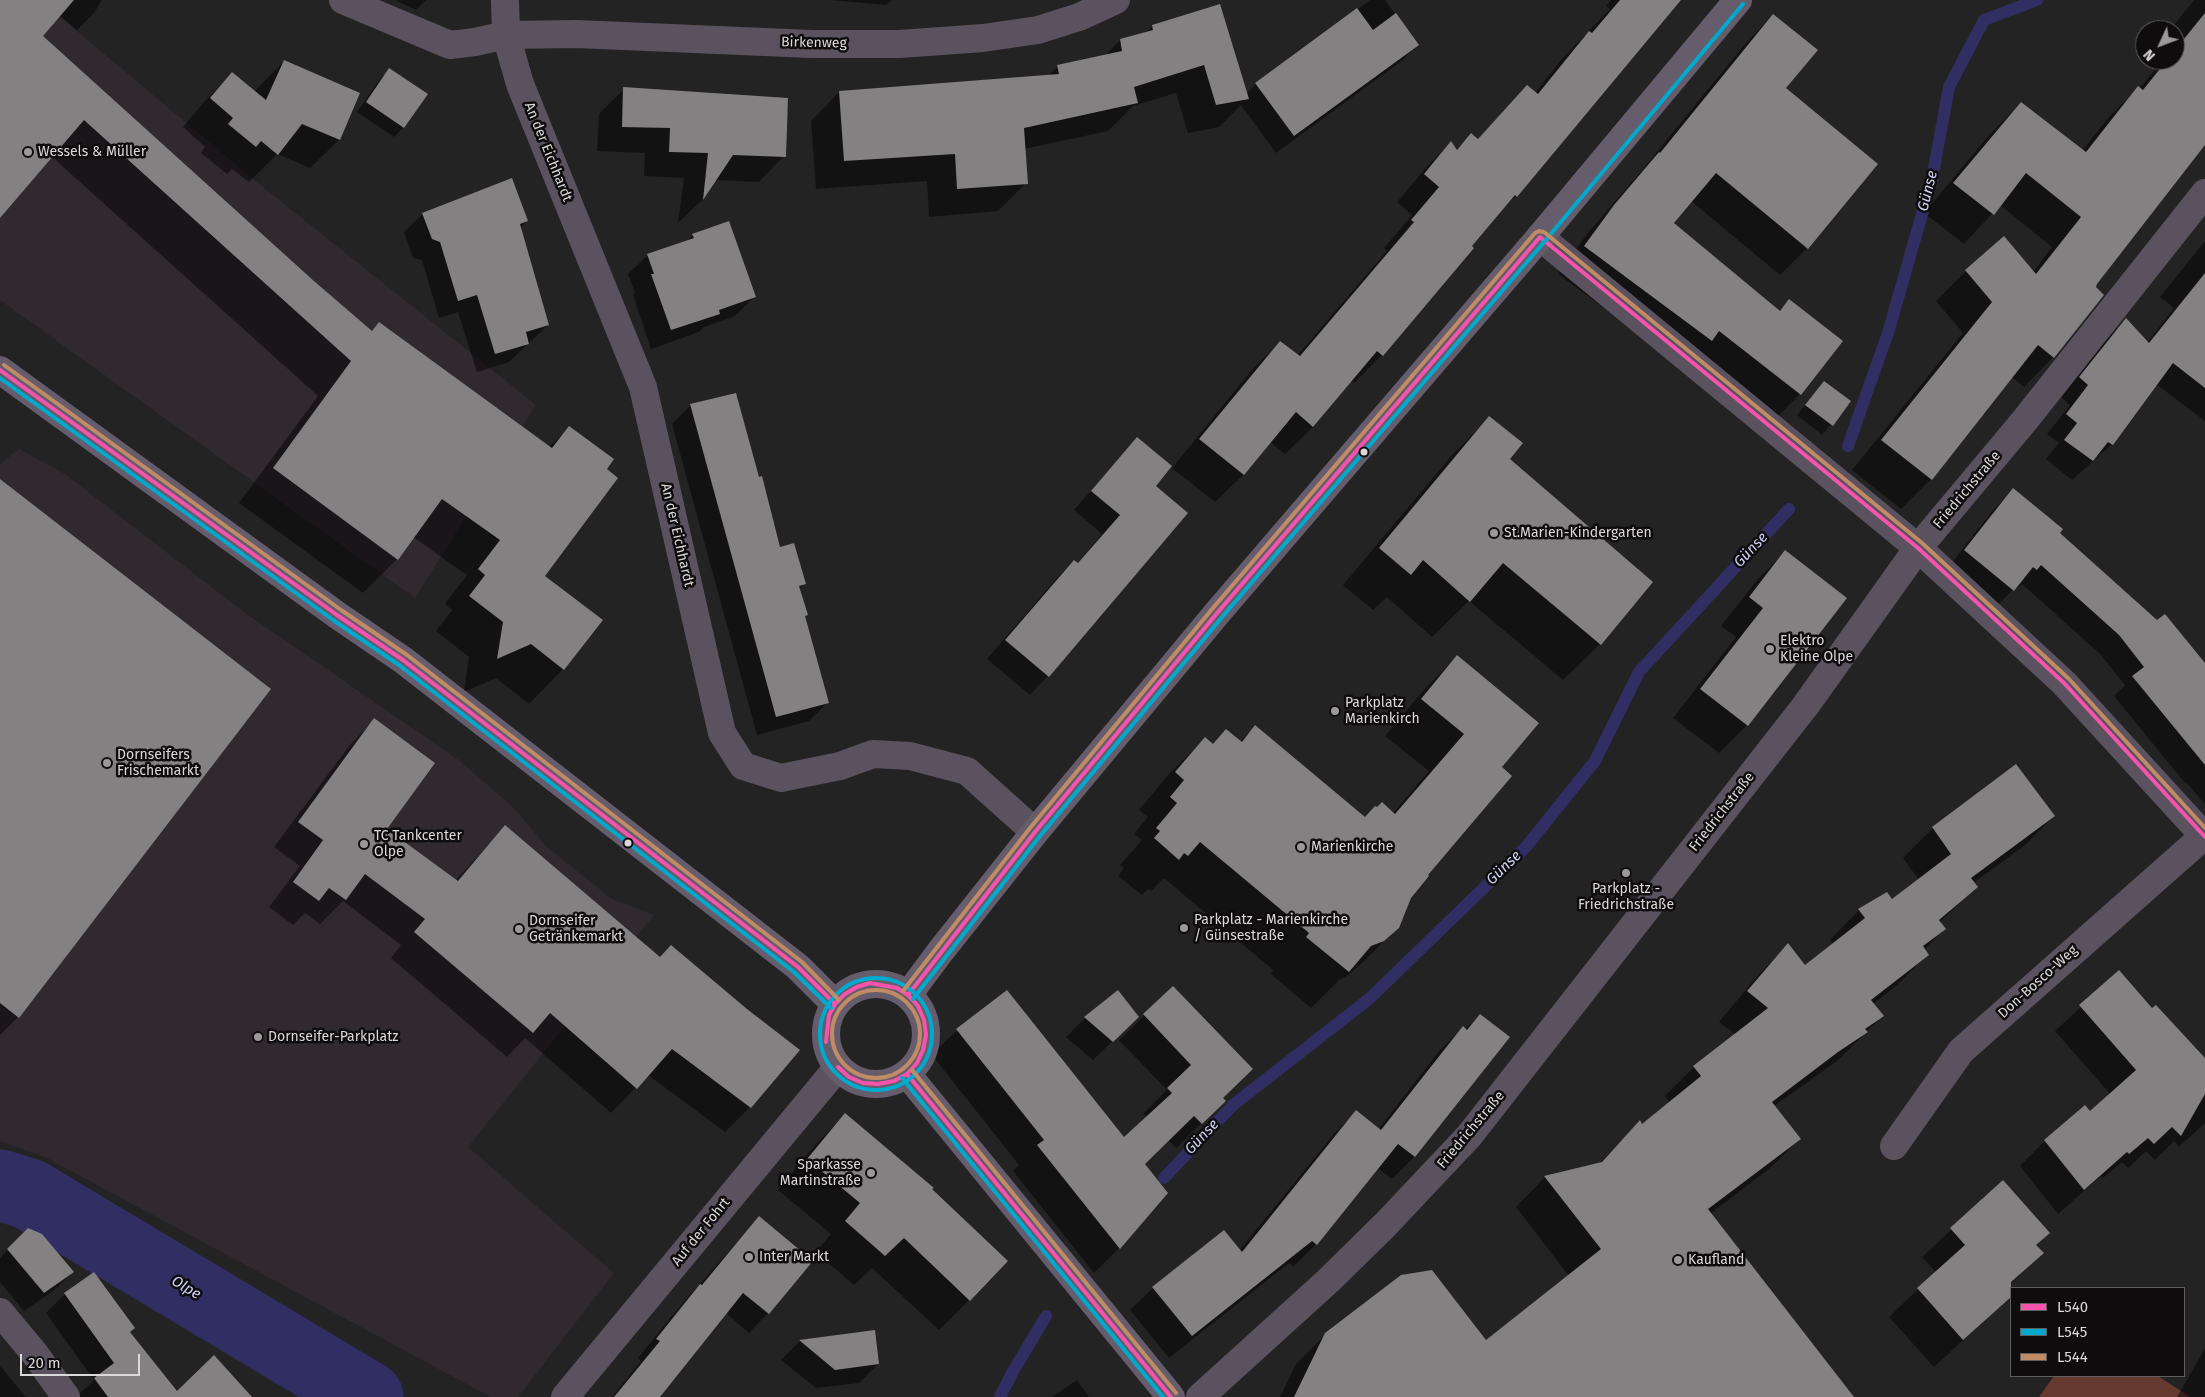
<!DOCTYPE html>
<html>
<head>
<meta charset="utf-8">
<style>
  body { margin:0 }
  #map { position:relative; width:2205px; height:1397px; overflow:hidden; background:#242324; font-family:"Fira Sans",sans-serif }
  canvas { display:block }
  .legend { position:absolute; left:2010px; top:1287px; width:175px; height:90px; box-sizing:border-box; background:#0e0c0d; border:1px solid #605e5f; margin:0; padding:6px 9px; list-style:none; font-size:15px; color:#dbd8da }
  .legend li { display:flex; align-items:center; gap:10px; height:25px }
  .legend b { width:25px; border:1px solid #605e5f }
  .north { position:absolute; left:2135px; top:20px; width:50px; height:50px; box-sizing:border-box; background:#0e0c0d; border:1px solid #605e5f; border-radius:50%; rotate:227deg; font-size:14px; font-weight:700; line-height:20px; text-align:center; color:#dbd8da }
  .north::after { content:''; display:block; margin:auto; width:18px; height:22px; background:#9b999a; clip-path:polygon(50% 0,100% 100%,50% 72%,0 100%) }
  .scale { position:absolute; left:20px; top:1354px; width:120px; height:22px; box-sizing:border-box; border:2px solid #dbd8da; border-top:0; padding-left:6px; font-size:15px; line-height:18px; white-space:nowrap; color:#dbd8da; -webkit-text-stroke:4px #0e0c0d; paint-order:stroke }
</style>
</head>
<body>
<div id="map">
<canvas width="2205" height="1397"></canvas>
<ul class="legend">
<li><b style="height:6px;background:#f653ac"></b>L540</li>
<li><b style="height:6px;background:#00a9ce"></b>L545</li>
<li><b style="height:6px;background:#c18c65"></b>L544</li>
</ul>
<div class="north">N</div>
<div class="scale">20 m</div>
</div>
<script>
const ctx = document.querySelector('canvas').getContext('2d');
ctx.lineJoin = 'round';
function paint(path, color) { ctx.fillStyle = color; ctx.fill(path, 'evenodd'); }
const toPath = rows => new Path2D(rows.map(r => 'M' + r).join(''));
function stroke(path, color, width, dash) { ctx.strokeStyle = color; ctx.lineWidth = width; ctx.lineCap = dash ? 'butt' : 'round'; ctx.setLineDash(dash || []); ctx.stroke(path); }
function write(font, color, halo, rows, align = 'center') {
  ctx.font = font + ' "Fira Sans",sans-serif'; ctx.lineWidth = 5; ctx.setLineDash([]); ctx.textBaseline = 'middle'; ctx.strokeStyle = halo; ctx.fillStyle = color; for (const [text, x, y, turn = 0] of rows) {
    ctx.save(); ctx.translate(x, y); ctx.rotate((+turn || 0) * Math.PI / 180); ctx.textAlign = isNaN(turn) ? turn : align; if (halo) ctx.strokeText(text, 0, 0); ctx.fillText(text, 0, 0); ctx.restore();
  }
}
paint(toPath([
  [0,0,40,0,253,179,536,405,415,598,0,300],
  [19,449,65,474,244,612,460,761,514,808,547,847,612,899,654,915,468,1147,614,1273,518,1397,491,1397,45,1157,0,1141,0,464]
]), '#30292e');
paint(toPath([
  [2054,1376,2158,1376,2190,1397,2039,1397]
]), '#65392d');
paint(toPath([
  [0,0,10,0,41,36,371,332,549,447,569,428,543,576,563,669,529,704,496,678,464,692,469,657,436,631,452,610,445,604,467,575,413,537,397,559,363,593,239,503,318,396,51,156,0,216],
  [41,0,102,0,94,13,77,30],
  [395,0,426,0,416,10],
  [830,0,892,0,886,5],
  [1370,0,1385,0,1418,45,1400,62,1276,153,1241,105,1219,127,1188,133,1176,93,1133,106,1108,131,1024,149,1026,183,998,211,929,217,927,181,816,189,811,121,839,92,1048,76,1058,66,1105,56,1120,40,1146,33,1153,26,1246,94,1256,84],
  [1611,0,1679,0,1516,196,1497,214,1382,355,1354,383,1351,380,1313,427,1285,454,1270,442,1243,475,1215,502,1172,468,1252,370,1280,342,1297,356,1387,251,1384,248,1412,215,1397,202,1424,170,1451,142,1456,150,1471,135,1477,140,1527,87,1535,93,1561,60,1610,9,1606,6],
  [2194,0,2205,0,2205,145,2094,287,2053,357,2024,387,2012,377,1931,479,1901,509,1852,470,1963,333,1936,301,1966,271,2033,272,2052,247,2000,205,1964,244,1924,213,1991,133,2021,103,2082,151,2108,118,2138,88,2139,89,2163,60,2175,60,2175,30,2170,30],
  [1773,15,1807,248,1780,275,1691,201,1672,223,1778,312,1789,301,1800,394,1773,421,1683,367,1558,274,1587,234,1643,169,1746,43],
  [284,61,339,140,310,168,277,154,249,182,232,169,227,174,201,153,205,147,183,127,204,102,232,74,254,92],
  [389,70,403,128,394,137,357,112,380,79],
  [624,89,784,156,759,182,715,180,702,200,678,223,684,178,644,176,645,153,597,151,599,114],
  [423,214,527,221,520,228,548,325,509,362,477,372,458,312,439,318,422,260,413,258,404,232],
  [693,235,754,297,735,316,704,327,699,332,651,349,633,295,635,293,628,274,648,255,687,241],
  [2205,241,2205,421,2156,384,2112,444,2072,480,2046,459,2059,443,2047,434,2070,405,2061,397,2107,339,2126,320,2147,343,2174,308,2160,297],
  [1824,382,1849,402,1822,435,1797,415],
  [691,405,779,549,804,584,799,589,806,615,804,617,828,702,809,721,757,735,672,424],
  [1489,418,1600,644,1563,680,1469,601,1432,637,1387,597,1373,610,1343,585,1453,454],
  [1137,439,1154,487,1048,676,1030,695,987,659,1055,580,1074,561,1077,564,1102,534,1074,510],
  [0,481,18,1017,0,1035],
  [2013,490,2205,665,2205,804,2186,782,2185,783,2114,696,2125,685,2100,654,2022,584,2017,589,2015,587,1994,609,1946,570,1994,509],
  [1785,552,1747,725,1719,753,1673,718,1736,637,1721,626,1757,580],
  [1457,656,1500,767,1410,897,1398,927,1361,964,1346,977,1339,980,1311,1008,1271,974,1273,970,1164,878,1151,891,1148,889,1142,895,1118,876,1124,868,1120,865,1142,840,1134,834,1148,817,1139,810,1168,775,1205,739,1212,745,1240,742,1255,727,1364,818,1393,813,1429,771,1385,736,1421,693],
  [374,720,385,830,455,881,505,827,659,958,746,1010,798,1050,750,1107,725,1132,648,1075,611,1113,525,1038,507,1057,391,958,401,945,343,901,320,924,305,913,293,925,269,907,300,866,274,847,350,745],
  [2015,766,2054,816,2024,846,1973,883,1976,887,1939,923,1944,929,1924,950,1927,955,1897,985,1873,1004,1882,1016,1837,1061,1774,1106,1800,1139,1770,1168,1710,1214,1852,1397,1280,1397,1296,1364,1326,1334,1485,1342,1569,1276,1516,1207,1545,1177,1599,1164,1639,1122,1642,1125,1670,1103,1665,1096,1694,1067,1736,1035,1719,1022,1759,974,1788,945,1804,967,1833,944,1830,940,1859,910,1892,901,1919,880,1903,858,1933,828],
  [2119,972,2152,1010,2204,1058,2205,1057,2205,1123,2179,1147,2174,1141,2155,1160,2146,1151,2128,1168,2122,1162,2103,1178,2101,1176,2058,1214,2020,1166,2045,1141,2090,1113,2111,1095,2055,1031],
  [1173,988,1224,1101,1176,1148,1168,1140,1144,1164,1166,1193,1119,1248,1094,1273,1013,1171,1019,1165,932,1055,957,1030,1123,1139,1147,1117,1143,1114,1167,1090,1119,1040],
  [1480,1015,1508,1037,1414,1157,1392,1179,1377,1168,1316,1244,1293,1267,1289,1263,1169,1358,1130,1310,1153,1288,1239,1251,1334,1134,1356,1112,1378,1130,1440,1050,1463,1028,1465,1030],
  [1085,1018,1118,1036,1093,1060,1066,1037],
  [845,1115,931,1189,969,1300,939,1330,872,1268,854,1285,816,1252,831,1234,778,1190,815,1145],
  [2003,1182,2035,1245,2042,1253,2004,1290,2010,1297,1934,1367,1889,1317,1936,1272,1922,1257],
  [759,1218,811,1261,768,1313,749,1333,726,1313,658,1397,612,1397,641,1361,638,1358,681,1305],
  [28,1229,73,1272,53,1291,24,1311,0,1282,0,1258],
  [94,1274,129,1332,179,1397,76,1397,94,1380,46,1313,65,1294],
  [874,1332,878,1364,859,1383,816,1388,781,1360,800,1341],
  [2205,1348,2205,1397,2177,1397],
  [0,1366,26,1397,0,1397],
  [1077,1380,1089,1397,1052,1397]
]), '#0007');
stroke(toPath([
  [1848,446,1888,333,1932,179,1949,87,1984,20,2037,0],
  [1164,1178,1233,1105,1369,999,1525,848,1595,761,1639,672,1789,509],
  [1000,1397,1012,1373,1046,1316]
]), '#312e63', 12);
stroke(toPath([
  [0,1185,29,1194,368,1397]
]), '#312e63', 71);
paint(toPath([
  [0,0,74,0,43,36,314,281,372,331,379,322,552,448,569,426,614,459,607,469,618,478,545,576,603,620,564,670,531,644,497,659,503,622,469,596,485,575,478,569,500,540,442,499,398,560,273,468,351,361,84,120,0,218],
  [1620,0,1681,0,1517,197,1515,195,1472,246,1474,248,1383,356,1377,351,1313,427,1296,412,1244,475,1199,439,1280,341,1300,356,1414,222,1411,220,1439,187,1424,174,1451,141,1457,150,1471,133,1478,139,1527,85,1538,94,1589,31,1592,33],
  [1220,4,1249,99,1216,105,1204,65,1134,87,1138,103,1024,128,1028,184,957,189,955,154,844,161,839,91,1059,74,1057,65,1122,51,1120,39,1153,30,1152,25],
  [1357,8,1373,30,1396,13,1419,45,1294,136,1255,83],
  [2205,13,2205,145,2097,284,2096,287,2104,295,2054,358,2038,345,1932,480,1881,440,1992,302,1965,270,2004,236,2036,274,2081,217,2026,173,1994,215,1953,183,2021,102,2086,152,2138,86,2143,90,2167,60,2175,60,2175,50],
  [1773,14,1818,50,1786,88,1878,164,1808,249,1716,173,1674,223,1780,311,1789,299,1843,341,1801,395,1719,331,1712,341,1584,246,1614,205,1659,152,1660,153],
  [284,60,360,93,340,140,302,124,278,155,261,141,256,147,228,124,233,118,210,98,232,72,266,100],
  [389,68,428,94,404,128,366,102],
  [623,87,788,98,786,157,733,155,703,200,708,153,669,152,670,128,622,127],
  [512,178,528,221,520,224,549,325,526,332,529,344,495,354,477,295,458,301,440,242,432,239,422,213],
  [729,221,756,297,719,310,720,314,671,330,651,274,654,274,647,254,694,238,692,234],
  [2205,273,2205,388,2173,363,2113,445,2108,442,2093,461,2064,440,2077,423,2066,414,2088,385,2079,377,2126,318,2149,343],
  [1824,381,1851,401,1833,426,1805,405],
  [736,393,759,477,762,476,780,547,794,543,806,584,799,586,808,615,805,616,829,703,776,717,690,404],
  [1489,416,1523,443,1510,459,1653,582,1601,645,1503,563,1470,602,1423,560,1411,575,1379,548],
  [1137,437,1172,466,1156,486,1188,513,1049,677,1005,640,1074,560,1078,563,1120,515,1091,491],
  [0,479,271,689,19,1018,0,1003],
  [2013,488,2063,529,2060,533,2157,620,2165,614,2205,663,2205,765,2132,676,2144,667,2119,635,2041,565,2037,570,2033,567,2014,591,1964,550],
  [1785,550,1847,598,1748,726,1700,689,1763,608,1749,597],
  [1457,655,1539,723,1502,767,1512,776,1428,875,1429,876,1411,898,1399,928,1384,941,1371,946,1349,972,1306,937,1309,933,1200,842,1188,856,1184,853,1179,860,1154,838,1160,831,1156,828,1177,803,1170,797,1184,780,1175,772,1205,737,1213,744,1226,729,1242,742,1255,725,1365,817,1375,806,1377,807,1382,802,1395,814,1464,734,1421,699],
  [374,718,435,763,387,829,458,881,505,825,660,957,671,945,747,1009,800,1050,751,1108,672,1049,637,1089,550,1013,533,1033,414,932,425,919,365,874,346,900,329,888,319,901,293,882,323,840,298,822],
  [2016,764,2055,816,1971,878,1978,887,1939,920,1946,929,1923,946,1929,955,1871,1000,1884,1016,1865,1029,1868,1032,1838,1052,1772,1102,1801,1139,1708,1209,1854,1397,1294,1397,1325,1333,1401,1275,1432,1270,1486,1340,1601,1249,1544,1176,1602,1162,1640,1120,1642,1124,1701,1076,1693,1066,1768,1008,1747,991,1788,943,1805,965,1865,918,1858,909,1887,892,1892,899,1951,854,1932,827],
  [2119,970,2152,1008,2156,1005,2205,1058,2205,1094,2181,1136,2172,1127,2154,1144,2148,1138,2129,1154,2127,1152,2084,1190,2044,1140,2085,1105,2090,1111,2136,1070,2079,1005],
  [1173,986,1253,1069,1223,1098,1226,1101,1202,1124,1194,1116,1145,1164,1168,1193,1120,1249,1037,1145,1044,1140,956,1029,1007,990,1124,1137,1172,1093,1167,1088,1191,1065,1143,1014],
  [1118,990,1139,1017,1113,1042,1084,1017],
  [1480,1014,1510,1037,1415,1157,1398,1144,1317,1245,1312,1241,1192,1336,1152,1287,1224,1230,1242,1252,1356,1110,1381,1130,1463,1026,1467,1030],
  [845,1113,934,1188,932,1189,1008,1261,970,1301,904,1238,885,1256,845,1221,860,1203,807,1159],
  [2003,1180,2050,1233,2036,1245,2044,1253,2011,1282,2011,1297,1963,1340,1917,1288,1965,1245,1950,1228],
  [759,1216,813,1261,769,1314,743,1293,660,1397,614,1397,660,1341,656,1339,700,1284,702,1285],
  [28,1228,42,1234,74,1272,44,1293,7,1249],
  [94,1272,135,1328,130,1332,177,1391,214,1355,252,1397,108,1397,94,1378,114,1363,64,1293],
  [875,1330,879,1364,835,1370,799,1340]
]), '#838182');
stroke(toPath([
  [343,0,450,45,475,42,506,35,576,34,812,44,900,44,983,38,1038,30,1079,17,1116,0],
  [505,0,506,35,520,84,643,387,722,733,743,766,781,778,840,766,873,754,910,756,967,771,1035,832],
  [1540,237,1918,548,2064,683,2205,837],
  [1894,1146,1961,1051,2204,836],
  [0,1312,35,1354,66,1397],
  [565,1397,838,1067],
  [1200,1397,1328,1281,1386,1224,1469,1136,1806,705,1918,548,2025,420,2205,193]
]), '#5a525f', 28);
stroke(toPath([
  [0,370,337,615,403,660,798,967,835,1004],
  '826 1034a50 50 0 1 1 100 0a50 50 0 1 1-100 0Z',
  [908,995,940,952,1035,832,1218,612,1540,237,1738,0],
  [907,1074,1171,1397]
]), '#655d6b', 28);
stroke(toPath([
  [0,370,337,615,403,660,798,967,835,1004],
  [908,995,1035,832,1218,612,1540,237,1918,548,2064,683,2205,837],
  [826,1042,829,1015,835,1004,845,994,857,987,870,983,897,988,908,995,918,1006,924,1020,926,1035,923,1050,917,1063,907,1074,894,1081,878,1084,863,1083,849,1077,838,1067],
  [907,1074,1171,1397]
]), '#f653ac', 4);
stroke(toPath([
  [0,378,333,620,399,665,794,972,831,1008],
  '820 1034a56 56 0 1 1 112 0a56 56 0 1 1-112 0Z',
  [913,999,1040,836,1223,616,1545,241,1743,4],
  [902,1078,1163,1397]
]), '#00a9ce', 4);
stroke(toPath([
  [4,365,341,610,407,655,802,962,839,1000],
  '832 1034a44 44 0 1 1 88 0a44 44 0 1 1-88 0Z',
  [903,991,1030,828,1213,608,1535,233,1539,231,1544,232,1922,543,2069,679,2205,828],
  [912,1070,1176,1393]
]), '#c18c65', 4);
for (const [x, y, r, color] of [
  [28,152,5,"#9b999a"],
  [1364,452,4.5,"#dbd8da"],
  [1494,533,5,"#9b999a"],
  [1770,649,5,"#9b999a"],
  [1335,711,5,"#9b999a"],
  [107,763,5,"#9b999a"],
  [628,843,4.5,"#dbd8da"],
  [364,844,5,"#9b999a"],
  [1301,847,5,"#9b999a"],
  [1626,873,5,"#9b999a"],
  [1184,928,5,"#9b999a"],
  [519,929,5,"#9b999a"],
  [258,1037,5,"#9b999a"],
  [871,1173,5,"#9b999a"],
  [749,1257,5,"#9b999a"],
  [1678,1260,5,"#9b999a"]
]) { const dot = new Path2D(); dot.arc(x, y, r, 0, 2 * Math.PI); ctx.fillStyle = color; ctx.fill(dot); stroke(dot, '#0e0c0d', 2); }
write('14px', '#dbd8da', '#0e0c0d', [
  ["Birkenweg",814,43,1],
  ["An der Eichhardt",548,152,68],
  ["Friedrichstraße",1967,490,-50],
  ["An der Eichhardt",677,535,77],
  ["Friedrichstraße",1722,812,-52],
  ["Don-Bosco-Weg",2038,982,-42],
  ["Friedrichstraße",1471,1130,-50],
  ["Auf der Fohrt",701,1232,-51]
]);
write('14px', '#dbd8da', '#0e0c0d', [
  ["Wessels & Müller",38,152],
  ["St.Marien-Kindergarten",1504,533],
  ["Elektro",1780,641],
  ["Kleine Olpe",1780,657],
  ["Parkplatz",1345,703],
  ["Marienkirch",1345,719],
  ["Dornseifers",117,755],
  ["Frischemarkt",117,771],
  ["TC Tankcenter",374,836],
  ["Olpe",374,852],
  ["Marienkirche",1311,847],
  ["Parkplatz -",1626,889,"center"],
  ["Friedrichstraße",1626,905,"center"],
  ["Parkplatz - Marienkirche",1194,920],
  ["/ Günsestraße",1194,936],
  ["Dornseifer",529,921],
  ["Getränkemarkt",529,937],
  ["Dornseifer-Parkplatz",268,1037],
  ["Sparkasse",861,1165,"right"],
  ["Martinstraße",861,1181,"right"],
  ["Inter Markt",759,1257],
  ["Kaufland",1688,1260]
], 'left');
write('italic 15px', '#ced1f6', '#0e0c0d', [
  ["Günse",1928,191,-76],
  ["Günse",1751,550,-47],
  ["Günse",1504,868,-44],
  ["Günse",1202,1137,-47],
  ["Olpe",186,1288,31]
]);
</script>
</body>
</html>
